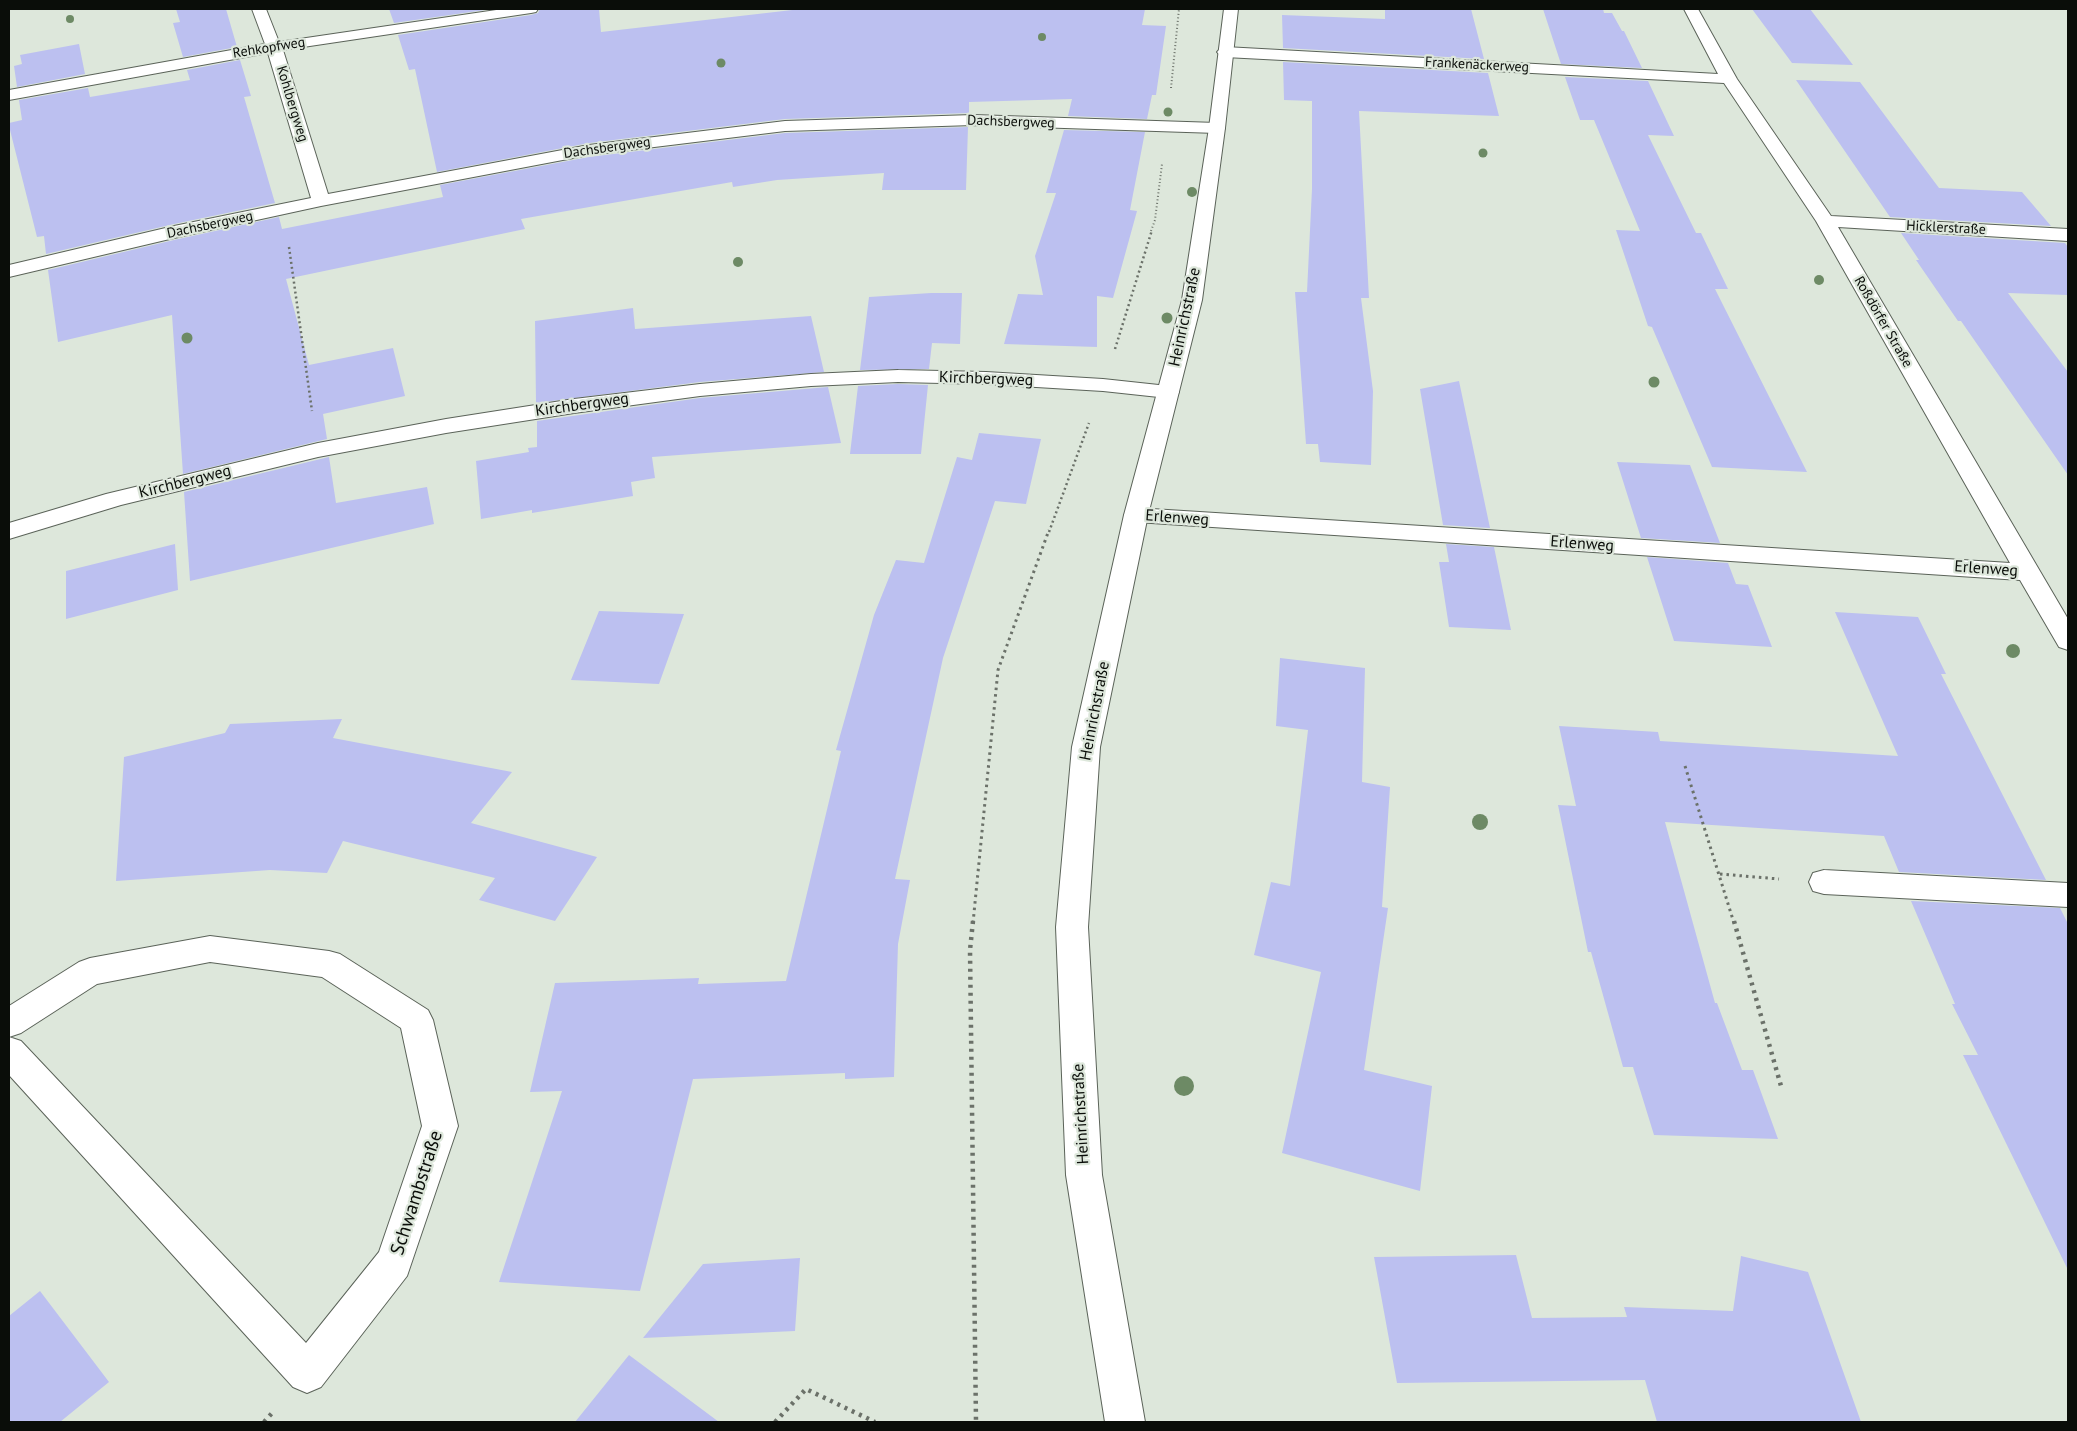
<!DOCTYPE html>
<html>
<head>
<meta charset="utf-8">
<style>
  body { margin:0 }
  #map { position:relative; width:2077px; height:1431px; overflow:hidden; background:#dde7db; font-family:"PT Sans",sans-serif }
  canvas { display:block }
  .frame { position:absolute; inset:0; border:10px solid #0a0d09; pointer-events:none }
</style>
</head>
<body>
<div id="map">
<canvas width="2077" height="1431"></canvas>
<div class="frame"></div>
</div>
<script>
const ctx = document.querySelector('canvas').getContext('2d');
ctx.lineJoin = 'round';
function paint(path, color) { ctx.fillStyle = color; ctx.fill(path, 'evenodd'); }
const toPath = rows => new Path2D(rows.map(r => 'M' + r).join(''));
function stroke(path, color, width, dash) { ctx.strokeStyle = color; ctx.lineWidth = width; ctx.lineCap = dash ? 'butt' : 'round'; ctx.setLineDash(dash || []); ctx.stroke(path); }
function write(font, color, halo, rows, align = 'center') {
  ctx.font = font + ' "PT Sans",sans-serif'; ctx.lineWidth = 4.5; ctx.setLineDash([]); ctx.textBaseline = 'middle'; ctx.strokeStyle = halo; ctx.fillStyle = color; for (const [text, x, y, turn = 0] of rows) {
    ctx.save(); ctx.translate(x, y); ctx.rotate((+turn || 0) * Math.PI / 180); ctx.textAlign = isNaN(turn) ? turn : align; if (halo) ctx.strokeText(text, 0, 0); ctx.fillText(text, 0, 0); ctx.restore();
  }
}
paint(toPath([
  [176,9,226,9,237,47,183,57,173,23,180,22],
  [389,9,492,9,394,23],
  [540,9,599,9,601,32,801,9,1145,9,1142,25,1166,26,1156,95,1152,95,1147,119,1068,116,1072,99,969,102,969,113,785,119,589,143,437,172,415,69,409,70,398,35,531,15,538,13],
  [1385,9,1471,9,1484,59,1283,48,1282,15,1385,19],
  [1543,9,1603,9,1604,13,1612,13,1622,31,1624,31,1642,68,1561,64],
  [1752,9,1810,9,1853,65,1792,63],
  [79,44,85,74,17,87,14,66,22,64,20,55],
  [240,60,251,96,244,97,275,203,174,224,46,254,44,236,37,237,9,126,9,123,22,120,19,100,88,88,90,97,190,80,187,70],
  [1283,62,1488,73,1499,116,1359,111,1369,298,1361,298,1373,391,1371,465,1320,462,1318,444,1306,444,1295,292,1307,292,1312,189,1312,101,1284,100],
  [1565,77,1648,81,1674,136,1648,135,1696,233,1701,233,1728,289,1715,289,1807,472,1712,467,1652,327,1648,326,1616,230,1640,231,1594,120,1580,120],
  [1796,80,1860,82,1939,188,2022,192,2051,226,1890,217],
  [968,127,966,190,882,190,884,173,777,180,733,187,732,182,521,219,525,229,286,279,309,365,393,348,405,396,323,414,327,439,183,474,172,315,58,342,48,270,174,240,279,217,282,229,443,197,440,185,589,157,785,133],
  [1064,130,1145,132,1130,210,1137,211,1113,298,1097,296,1097,347,1004,344,1018,294,1043,295,1035,256,1056,193,1046,193],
  [1901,233,2065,243,2068,247,2068,295,2008,293,2068,372,2068,475,1961,321,1958,321,1916,260,1919,260],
  [931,293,962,293,960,344,932,343,929,369,860,370,869,297],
  [633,308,635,329,811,316,824,372,700,382,536,403,535,321],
  [1459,381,1490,528,1443,525,1420,389],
  [898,384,928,385,921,454,850,454,858,386],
  [828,387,841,443,652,457,655,478,631,482,633,496,532,513,532,510,481,519,476,461,529,452,528,448,537,447,537,421,700,398],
  [979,433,1041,439,1026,504,995,501,943,658,895,879,910,880,898,944,894,1077,845,1079,845,1073,693,1079,640,1291,499,1282,562,1091,530,1092,555,983,699,978,698,984,786,981,841,751,836,750,874,615,896,560,924,563,957,457,972,460],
  [329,457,336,503,427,487,434,524,190,581,184,492],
  [1617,462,1690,465,1720,543,1641,538],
  [175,544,178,590,66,619,66,571],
  [1446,544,1494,547,1511,630,1449,627,1439,562,1449,562],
  [1647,557,1728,563,1736,584,1748,585,1772,647,1674,641],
  [599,611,684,614,659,684,571,680],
  [1835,612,1918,617,1946,674,1941,674,2046,880,1899,872,1884,836,1665,822,1715,1003,1717,1003,1742,1070,1753,1070,1778,1139,1654,1135,1633,1067,1623,1067,1591,952,1588,952,1558,805,1576,806,1559,726,1658,732,1660,741,1898,756],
  [1280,658,1365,668,1362,782,1390,787,1382,907,1388,908,1364,1070,1432,1086,1420,1191,1282,1153,1321,972,1254,955,1271,882,1290,886,1308,730,1276,726],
  [342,719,333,738,512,772,471,823,597,857,555,921,479,900,495,878,343,841,327,873,270,870,116,881,124,757,225,733,230,724],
  [1911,901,2060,908,2068,924,2068,1270,1963,1055,1978,1055,1952,1004,1955,1004],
  [1516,1255,1532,1318,1627,1317,1624,1307,1733,1311,1741,1256,1808,1272,1861,1422,1657,1422,1645,1380,1397,1383,1374,1257],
  [800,1258,795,1331,643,1338,703,1264],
  [40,1291,109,1382,60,1422,9,1422,9,1316],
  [629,1355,719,1422,575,1422]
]), '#bcc0f0');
const minor = toPath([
  [252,9,266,9,279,42,503,9,538,9,536,12,531,13,283,50,328,194,589,145,785,121,973,115,1217,123,1223,124,1225,128,1223,132,1217,133,973,125,785,131,589,155,321,206,174,238,9,277,9,265,174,226,311,198,268,53,9,100,9,90,265,44,252,9],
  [1684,9,1698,9,1737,79,1831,216,2068,229,2068,241,1838,227,2068,619,2068,650,2059,647,2020,580,1136,522,1128,520,1124,515,1128,510,1136,508,2010,563,1816,221,1724,83,1225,57,1220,55,1217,52,1220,49,1225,47,1718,74,1684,9],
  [898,370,986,372,1103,379,1168,386,1176,387,1179,392,1176,397,1168,398,1103,391,986,384,898,382,811,386,700,396,574,413,446,433,318,457,121,505,9,539,9,523,106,494,318,443,446,419,574,399,700,384,811,374,898,370],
  [1824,870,2068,883,2068,907,1824,894,1813,891,1809,882,1813,873,1824,870],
  [210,936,329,951,340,954,428,1010,433,1020,458,1126,407,1276,321,1387,307,1393,293,1387,9,1075,9,1006,79,962,90,958,210,936],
  [210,962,322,977,401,1028,422,1126,379,1252,306,1343,21,1041,9,1037,21,1033,97,984,210,962]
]);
const major = toPath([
  [1224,9,1238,9,1225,128,1202,300,1148,515,1100,747,1088,927,1102,1175,1145,1422,1105,1422,1066,1175,1056,927,1072,747,1124,515,1182,300,1209,128,1224,9]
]);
stroke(minor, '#5b6359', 2);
stroke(major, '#5b6359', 2);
stroke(toPath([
  [1171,88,1179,9],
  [1151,231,1155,220,1162,164]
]), '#6b7169', 2, [1, 2.5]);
stroke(toPath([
  [289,247,312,411],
  [1115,349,1152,230],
  [1049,532,1089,423]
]), '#6b7169', 2.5, [2, 3]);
stroke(toPath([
  [1685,766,1734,923],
  [1720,874,1779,879],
  [973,923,998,670,1049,530]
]), '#6b7169', 3, [2.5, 4]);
stroke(toPath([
  [973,921,970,950,976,1422],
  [1734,921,1781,1086],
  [264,1422,274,1411],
  [775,1422,806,1389,875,1422]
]), '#6b7169', 4.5, [3, 5]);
paint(minor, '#fff');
paint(major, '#fff');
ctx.fillStyle = '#6d8a65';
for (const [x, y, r] of [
  [70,19,4],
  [1042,37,4],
  [721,63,4.5],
  [1168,112,4.5],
  [1483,153,4.5],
  [1192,192,5],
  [738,262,5],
  [1819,280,5],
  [1167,318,5.5],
  [187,338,5.5],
  [1654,382,5.5],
  [2013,651,7],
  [1480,822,8],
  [1184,1086,10]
]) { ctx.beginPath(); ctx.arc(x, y, r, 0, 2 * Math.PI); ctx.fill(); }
write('14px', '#0a0d09', '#dde7db', [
  ["Rehkopfweg",269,48,-9],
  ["Frankenäckerweg",1477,65,3],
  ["Kohlbergweg",292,104,73],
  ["Dachsbergweg",1011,122,2],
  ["Dachsbergweg",607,148,-8],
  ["Dachsbergweg",210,225,-12],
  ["Hicklerstraße",1946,228,3],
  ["Roßdörfer Straße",1883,322,60]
]);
write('16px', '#0a0d09', '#dde7db', [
  ["Heinrichstraße",1185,317,-78],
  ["Kirchbergweg",986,379,2],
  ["Kirchbergweg",582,405,-8],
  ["Kirchbergweg",185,482,-14],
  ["Erlenweg",1177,518,4],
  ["Erlenweg",1582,544,4],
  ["Erlenweg",1986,569,4],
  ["Heinrichstraße",1095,711,-79],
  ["Heinrichstraße",1081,1114,-93]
]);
write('19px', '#0a0d09', '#dde7db', [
  ["Schwambstraße",417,1193,-72]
]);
</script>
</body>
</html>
